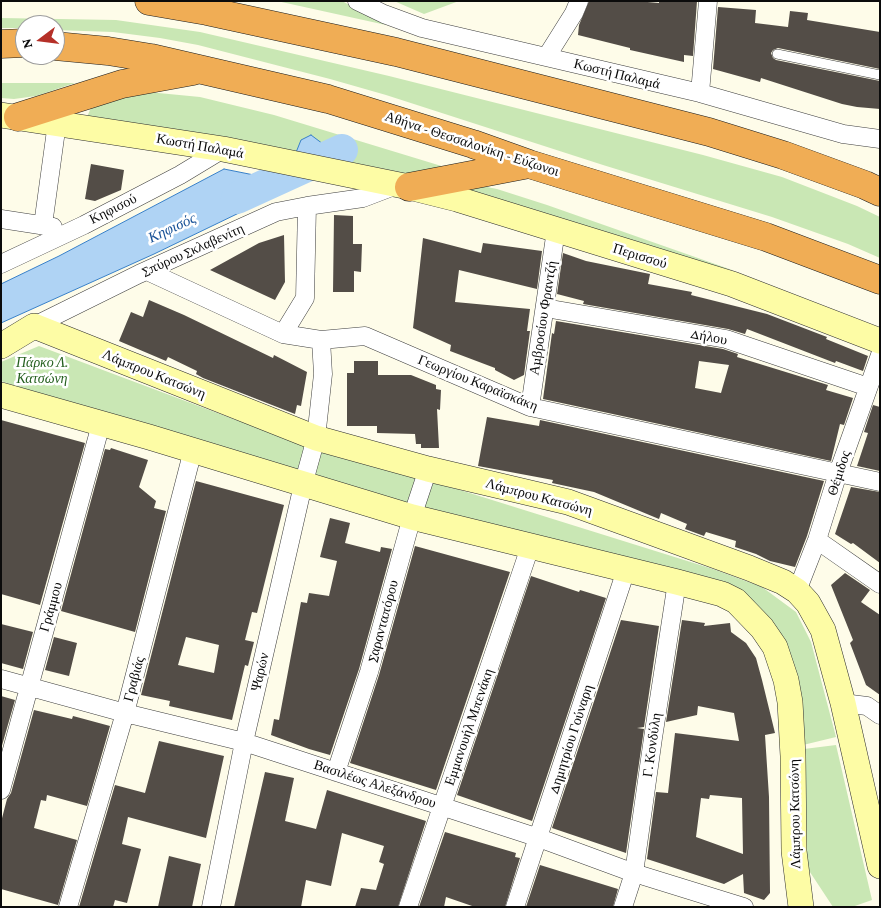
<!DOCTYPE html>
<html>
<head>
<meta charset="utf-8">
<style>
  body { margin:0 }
  #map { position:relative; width:881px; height:908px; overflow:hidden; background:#fefce9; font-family:"Crimson Pro",serif }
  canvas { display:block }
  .frame { position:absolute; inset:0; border:2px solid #0b0b0b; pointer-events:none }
  .north { position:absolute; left:15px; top:15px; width:50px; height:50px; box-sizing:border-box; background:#fff; border:1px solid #9d9d9d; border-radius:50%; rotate:255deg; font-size:14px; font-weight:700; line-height:20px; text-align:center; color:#0b0b0b }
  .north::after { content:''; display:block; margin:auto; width:18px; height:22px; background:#b53028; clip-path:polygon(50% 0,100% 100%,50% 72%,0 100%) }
</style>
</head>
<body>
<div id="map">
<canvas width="881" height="908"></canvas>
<div class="frame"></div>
<div class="north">N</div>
</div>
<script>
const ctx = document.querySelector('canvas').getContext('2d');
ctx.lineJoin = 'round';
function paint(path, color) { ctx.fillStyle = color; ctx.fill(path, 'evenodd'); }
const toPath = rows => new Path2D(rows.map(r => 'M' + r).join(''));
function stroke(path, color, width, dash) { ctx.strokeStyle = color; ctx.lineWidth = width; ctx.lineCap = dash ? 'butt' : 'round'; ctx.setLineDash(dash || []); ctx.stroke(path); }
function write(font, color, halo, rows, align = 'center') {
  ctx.font = font + ' "Crimson Pro",serif'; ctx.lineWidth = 5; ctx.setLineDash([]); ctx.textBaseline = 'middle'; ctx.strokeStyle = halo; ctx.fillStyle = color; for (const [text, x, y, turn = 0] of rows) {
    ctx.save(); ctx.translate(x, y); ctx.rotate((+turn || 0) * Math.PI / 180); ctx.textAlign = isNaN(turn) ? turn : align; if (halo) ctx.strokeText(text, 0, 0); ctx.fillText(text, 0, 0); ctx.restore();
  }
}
paint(toPath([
  [277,1,342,1,386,25],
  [394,1,459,1,424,14],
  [1,18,116,20,200,32,389,76,703,155,782,177,857,206,880,217,880,258,848,244,772,217,603,165,386,95,330,79,198,45,160,38,113,32,55,30,55,25,25,25,25,28,1,28],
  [1,83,75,83,36,96,14,99,1,98],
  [148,92,200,97,274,115,448,168,413,179,294,155,87,117,92,105],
  [472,184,497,189,547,205,735,271,447,190],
  [39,346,236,420,713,569,762,587,796,612,811,642,836,737,803,745,803,711,796,674,766,614,91,411,1,381,1,362],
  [836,745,872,900,852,907,833,907,804,863,804,749]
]), '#c9e7b4');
const water = toPath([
  [311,135,351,165,295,155,301,140,311,135],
  [224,169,299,184,154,254,1,323,1,284,59,256,224,169]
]);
paint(water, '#afd3f4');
stroke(water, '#3880c9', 1);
stroke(toPath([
  [237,198,342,150]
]), '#afd3f4', 32);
paint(toPath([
  [589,1,636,1,659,3,659,1,697,1,693,56,684,55,684,62,630,50,630,48,578,35,579,25],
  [718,7,756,10,755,23,788,27,790,11,808,13,807,20,880,32,880,69,778,48,773,50,771,53,773,58,776,60,880,81,880,109,857,107,842,104,761,78,760,82,713,69],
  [91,164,124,170,121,190,95,201,85,199],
  [334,215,353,216,353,244,362,244,361,272,354,271,354,292,333,292],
  [284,235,285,282,275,300,210,270,259,243],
  [423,238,481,253,483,243,542,251,537,289,459,270,455,302,530,309,527,331,530,331,524,375,514,380,495,370,495,368,450,351,451,345,413,328],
  [563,253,586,261,650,274,648,284,692,292,691,295,767,314,827,337,826,339,868,356,863,371,836,361,835,363,747,329,745,334,728,329,583,304,584,301,557,294],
  [149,300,184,315,273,358,274,355,307,372,301,406,297,405,295,414,203,378,196,374,197,371,168,357,166,361,119,341,131,312,143,317],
  [556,321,723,349,738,354,737,357,828,385,826,390,853,398,844,425,840,424,831,461,543,399,552,333,554,334],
  [699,361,729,365,721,393,695,388],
  [354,361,378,361,378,375,411,375,436,385,436,389,441,390,440,410,437,409,439,448,421,448,421,444,416,444,415,434,377,433,377,426,347,426,347,373,354,373],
  [873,405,880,407,880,471,857,466,868,433,864,432],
  [487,417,539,426,540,420,824,481,807,536,795,567,770,561,756,554,735,547,736,541,706,532,704,536,685,529,687,524,661,513,659,519,594,492,552,483,553,480,478,466],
  [1,420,85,443,40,605,1,594],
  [111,448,148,460,139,487,156,501,154,508,166,511,135,632,61,611,105,449,110,450],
  [196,481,284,505,257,613,252,612,245,640,254,642,248,666,245,665,232,720,169,706,170,701,141,695],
  [186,637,219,645,214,673,178,665],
  [851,487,880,492,880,563,853,543,851,544,835,534],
  [330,518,350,523,345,543,380,552,381,547,392,549,359,669,330,755,309,749,271,735,274,719,279,720,301,602,307,603,309,593,329,596,337,561,320,557],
  [415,546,510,572,436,790,350,763,379,675],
  [845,573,870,590,861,602,880,615,880,695,866,685,850,643,853,640,831,585],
  [531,576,579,592,580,590,606,598,532,821,457,795],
  [621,620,659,626,644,727,637,728,644,729,626,853,552,828],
  [682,620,705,623,704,626,730,623,731,632,746,643,756,658,762,680,775,733,765,735,769,797,770,893,764,900,744,893,743,874,724,884,647,859,656,792,668,793,675,733,739,741,734,713,698,706,697,715,666,722],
  [710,795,742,798,743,854,696,837,701,798,709,799],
  [1,624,33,632,23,669,1,663],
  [54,637,77,643,69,676,45,670],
  [1,696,15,700,1,749],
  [34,710,72,719,73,716,110,726,87,806,47,795,46,801,41,800,34,828,77,840,58,905,1,889,1,822,7,799,11,793],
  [159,741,224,756,206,838,128,817,122,844,141,849,127,903,115,900,113,907,79,907,115,785,145,793],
  [265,772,294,778,285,821,316,829,327,790,426,821,398,907,355,907,361,888,376,890,384,864,379,862,384,846,342,833,331,886,306,880,301,907,234,907],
  [445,832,516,853,515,857,520,858,505,907,475,907,446,897,444,907,419,907],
  [169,856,201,864,192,907,158,907],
  [540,865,618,889,613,907,526,907]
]), '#534d47');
const lane = toPath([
  [777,54,880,75]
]);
const street = toPath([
  [357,1,384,14,422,28,700,93,843,134,880,139],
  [547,56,574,13,579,1],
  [700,93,708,1],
  [1,219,53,227],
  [43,225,57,123],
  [1,264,84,225,180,175,223,149],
  [147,271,283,334,321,340,365,336,530,407,880,482],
  [545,308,726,339,868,387],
  [34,326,139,274,276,212,307,206,363,198,397,185],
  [283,334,305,298,307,206],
  [530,407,556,230],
  [817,540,880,584],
  [797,591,817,540,838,473,880,355],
  [1,679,125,713,244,742,539,838,634,873,744,907],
  [843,703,867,706,880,715],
  [336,772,369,672,412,517,428,469],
  [1,790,101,424],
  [68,907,125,713,193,450],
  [211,907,244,742,303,485,316,438,323,374,321,340],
  [408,907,530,547],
  [515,907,626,570],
  [623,907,634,873,653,738,677,582]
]);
const secondary = toPath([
  [1,115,223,149,409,187,457,199,732,284,880,341],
  [1,346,34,326,316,438,428,469,568,502,749,568,783,582,797,591,808,603,823,630,843,703,880,866],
  [1,395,149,437,412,517,677,582,722,594,736,601,762,628,775,647,786,680,790,702,793,756,794,851,801,907]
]);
const highway = toPath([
  [149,1,207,11,396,52,709,132,783,155,865,185,880,192],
  [1,44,25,43],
  [55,46,108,51,151,58,328,99,473,144,529,164,766,237,880,280],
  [18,117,122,84,193,71],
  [409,187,529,164]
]);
stroke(lane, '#3e3e3e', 10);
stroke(street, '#3e3e3e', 19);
stroke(secondary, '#2d2d2d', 26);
stroke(highway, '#1c1c1c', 29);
stroke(lane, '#fff', 9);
stroke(street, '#fff', 18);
stroke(secondary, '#fdfca5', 25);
stroke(highway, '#f0ad55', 28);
write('14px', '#0b0b0b', '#fff', [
  ["Κωστή Παλαμά",617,74,14],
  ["Αθήνα - Θεσσαλονίκη - Εύζωνοι",472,144,18],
  ["Κωστή Παλαμά",200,146,10],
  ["Κηφισού",113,209,-27],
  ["Σπύρου Σκλαβενίτη",193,250,-24],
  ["Περισσού",640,256,17],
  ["Αμβροσίου Φραντζή",543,318,-81],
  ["Δήλου",709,337,11],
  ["Λάμπρου Κατσώνη",154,374,22],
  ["Γεωργίου Καραϊσκάκη",478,383,22],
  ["Θέμιδος",839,473,-72],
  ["Λάμπρου Κατσώνη",539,497,15],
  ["Γράμμου",51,607,-74],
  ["Σαρανταπόρου",383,621,-75],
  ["Ψαρών",260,672,-77],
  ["Γραβιάς",134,679,-75],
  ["Εμμανουήλ Μπενάκη",469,727,-71],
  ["Δημητρίου Γούναρη",571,739,-72],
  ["Γ. Κονδύλη",652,745,-82],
  ["Βασιλέως Αλεξάνδρου",375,784,18],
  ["Λάμπρου Κατσώνη",795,814,-91]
]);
write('italic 14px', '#245f1e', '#fff', [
  ["Πάρκο Λ.",42,363],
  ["Κατσώνη",42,379]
]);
write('italic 15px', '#195297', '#fff', [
  ["Κηφισός",172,228,-25]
]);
</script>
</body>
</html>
